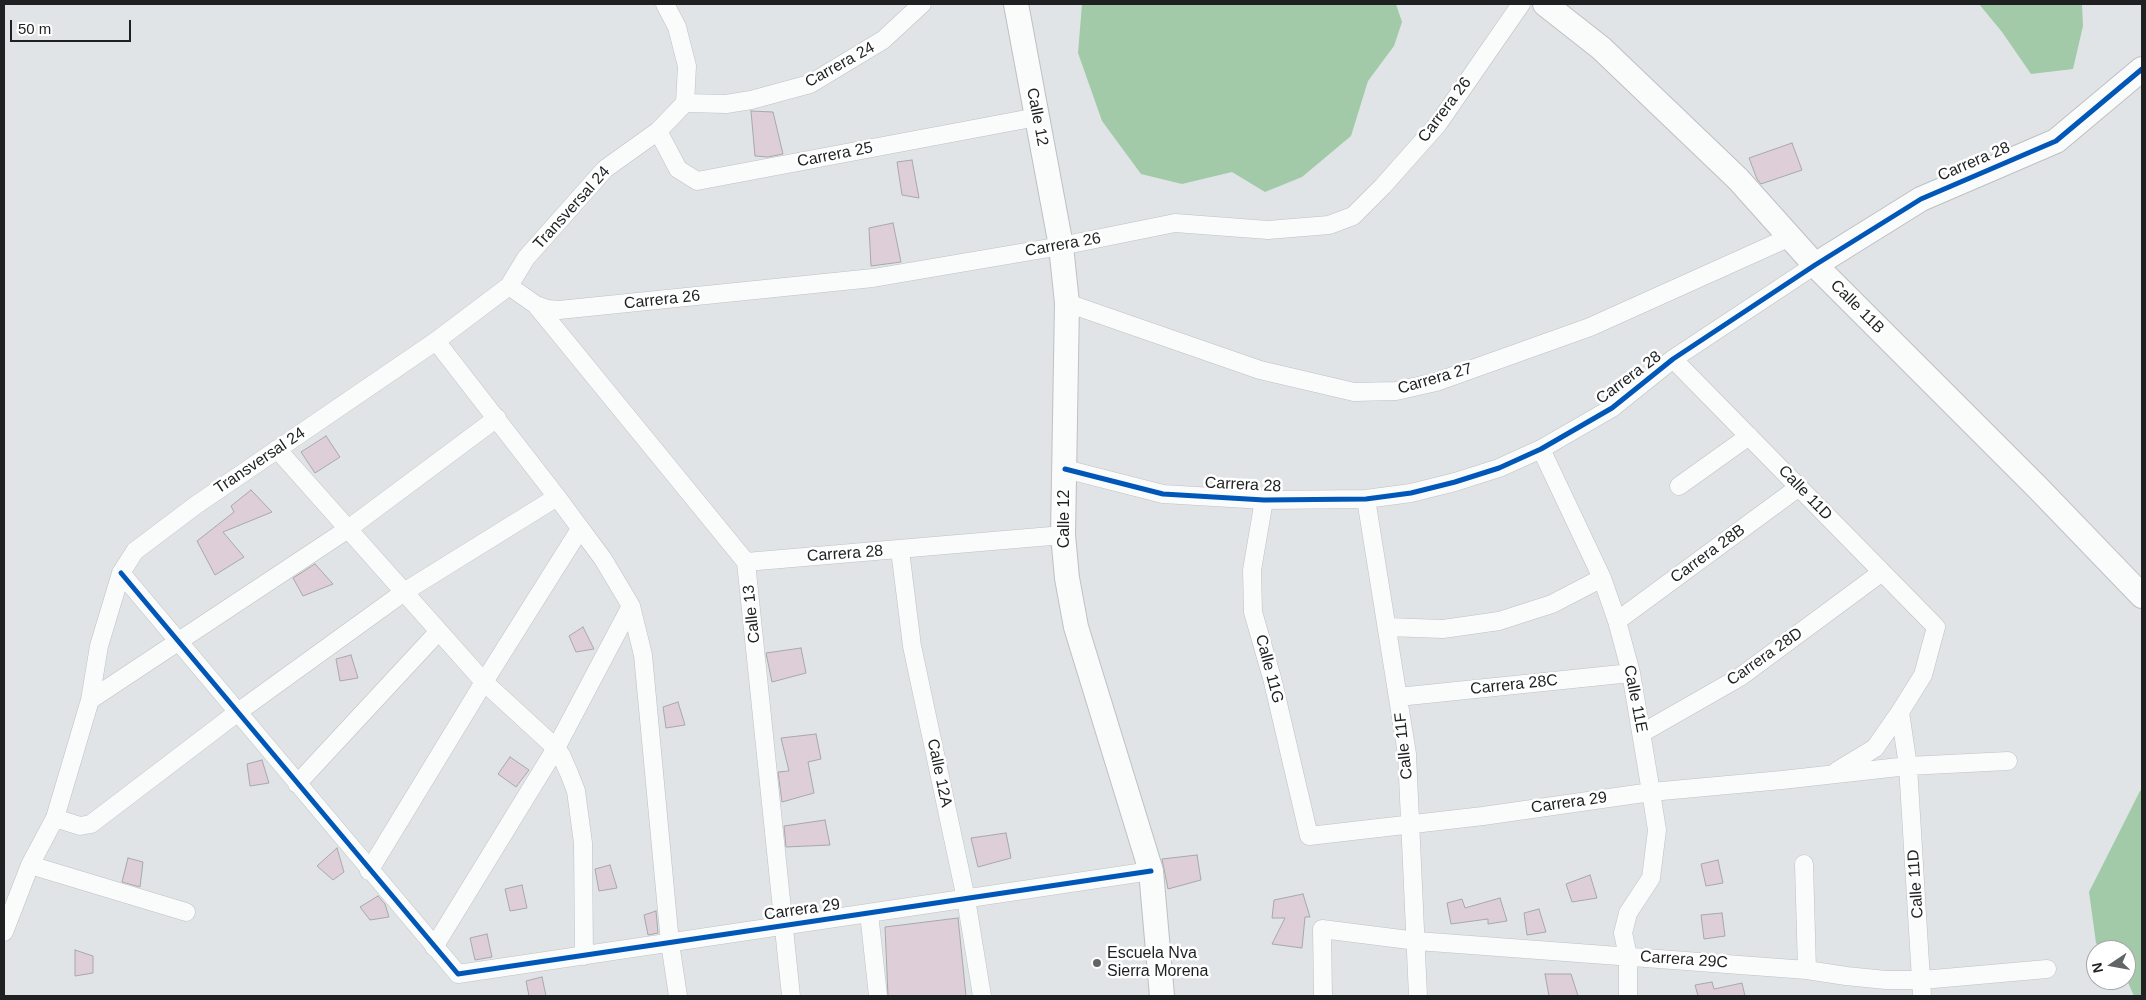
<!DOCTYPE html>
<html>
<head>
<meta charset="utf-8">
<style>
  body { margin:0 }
  #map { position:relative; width:2146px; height:1000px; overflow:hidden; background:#e1e4e6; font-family:Helvetica,sans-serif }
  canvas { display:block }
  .frame { position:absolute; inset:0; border:5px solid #1e2021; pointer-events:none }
  .north { position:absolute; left:2086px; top:940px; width:50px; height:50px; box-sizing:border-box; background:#fff; border:1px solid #a5a6a6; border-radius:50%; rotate:258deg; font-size:14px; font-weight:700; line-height:20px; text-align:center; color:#1e2021 }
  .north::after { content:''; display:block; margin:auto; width:18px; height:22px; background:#626566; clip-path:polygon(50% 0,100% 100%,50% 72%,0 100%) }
  .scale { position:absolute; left:10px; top:20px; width:121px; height:22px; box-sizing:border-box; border:2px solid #1e2021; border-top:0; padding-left:6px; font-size:15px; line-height:18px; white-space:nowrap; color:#1e2021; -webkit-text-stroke:4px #fff; paint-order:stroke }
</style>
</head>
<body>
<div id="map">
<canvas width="2146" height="1000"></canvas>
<div class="frame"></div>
<div class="north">N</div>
<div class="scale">50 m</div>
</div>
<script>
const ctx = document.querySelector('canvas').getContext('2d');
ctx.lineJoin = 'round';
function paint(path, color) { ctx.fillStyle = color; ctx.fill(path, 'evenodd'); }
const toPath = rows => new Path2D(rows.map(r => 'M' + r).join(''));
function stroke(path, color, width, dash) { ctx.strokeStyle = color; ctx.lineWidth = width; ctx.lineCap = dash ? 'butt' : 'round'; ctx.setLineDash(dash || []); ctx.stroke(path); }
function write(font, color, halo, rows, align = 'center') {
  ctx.font = font + ' Helvetica,sans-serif'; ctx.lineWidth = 5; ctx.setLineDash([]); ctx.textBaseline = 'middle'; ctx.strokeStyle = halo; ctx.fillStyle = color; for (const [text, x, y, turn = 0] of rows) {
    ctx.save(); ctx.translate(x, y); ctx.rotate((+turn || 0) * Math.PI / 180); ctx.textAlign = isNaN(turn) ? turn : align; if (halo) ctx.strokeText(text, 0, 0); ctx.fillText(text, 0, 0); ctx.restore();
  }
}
paint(toPath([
  [1082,4,1396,4,1402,22,1394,46,1368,81,1351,136,1302,177,1265,192,1232,172,1182,184,1141,174,1102,121,1078,53],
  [1979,4,2082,4,2083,26,2073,69,2031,74,2002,32],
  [2142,790,2142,996,2134,996,2126,978,2126,950,2103,950,2096,943,2089,892,2140,791]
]), '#a2caa8');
const building = toPath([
  [751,111,773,112,783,154,768,157,755,156,751,111],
  [1792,143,1802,170,1761,184,1757,179,1749,158,1792,143],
  [912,160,919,198,902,195,897,162,912,160],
  [893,223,901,262,871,266,869,228,893,223],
  [326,436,340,457,315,473,301,452,326,436],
  [251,490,272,512,223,532,244,557,215,575,197,541,234,512,231,506,251,490],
  [315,564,333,584,303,596,293,578,315,564],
  [583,627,594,649,576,652,569,636,583,627],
  [801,648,806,673,772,682,766,653,801,648],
  [351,655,358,678,340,681,336,659,351,655],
  [678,702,685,725,666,728,663,707,678,702],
  [816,734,821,759,808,762,814,793,782,802,778,772,789,771,781,738,816,734],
  [510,757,529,770,516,787,498,774,510,757],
  [262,760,269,783,250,786,247,764,262,760],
  [825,820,830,845,786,847,784,826,825,820],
  [1006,833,1011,858,978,867,971,838,1006,833],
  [337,848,344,872,333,880,317,866,337,848],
  [1197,855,1201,880,1168,889,1162,859,1197,855],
  [128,858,143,862,140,887,122,882,128,858],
  [1718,860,1723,883,1706,886,1701,864,1718,860],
  [610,865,617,888,599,891,595,869,610,865],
  [1590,875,1597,898,1572,902,1566,884,1590,875],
  [522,885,527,908,510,911,505,889,522,885],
  [1303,894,1310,917,1305,917,1302,948,1272,944,1285,918,1272,918,1274,900,1303,894],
  [378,896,385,904,389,917,370,920,360,907,378,896],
  [1500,898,1507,921,1488,924,1488,919,1451,924,1447,903,1462,899,1465,908,1500,898],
  [1539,909,1546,932,1527,935,1524,913,1539,909],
  [656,911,658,933,648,935,644,915,656,911],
  [1722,913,1725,936,1704,939,1701,915,1722,913],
  [958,918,966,996,888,996,885,927,958,918],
  [487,934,492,957,475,960,470,938,487,934],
  [75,950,93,956,93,973,75,976,75,950],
  [1545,974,1571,974,1578,996,1549,996,1545,974],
  [542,977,546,996,529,996,526,981,542,977],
  [1712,982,1714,989,1742,983,1745,996,1698,996,1695,985,1712,982]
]);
paint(building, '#ddced8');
stroke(building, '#a7a8aa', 1);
const street = toPath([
  [665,4,677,27,687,66,685,103],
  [685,103,726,104,751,100,810,84,883,40,922,4],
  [658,131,678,169,697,181,1037,117],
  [509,286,536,305,547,309,559,310,873,278,1061,246,1175,223,1268,230,1329,225,1353,216,1383,186,1438,124,1521,4],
  [1067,303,1260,370,1354,392,1396,391,1436,382,1590,327,1790,237],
  [536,305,746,562,791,996],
  [436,341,557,497,603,559,631,606,643,655,670,943,678,996],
  [1673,359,1936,627,1923,675,1900,712,1875,748,1837,771],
  [277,449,484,682,369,871],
  [1541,449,1602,578,1617,621,1631,673,1651,792,1657,830,1651,878,1628,913,1623,933,1628,956,1628,996],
  [1065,469,1163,494,1264,500,1366,499,1411,493,1455,482,1499,468,1541,449,1612,408,1673,359,1815,265],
  [1679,486,1749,436],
  [1366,499,1407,754,1418,996],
  [1264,500,1252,570,1253,612,1272,678,1309,836,1483,816,1651,792,1782,780,1908,766,2008,761],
  [580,529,484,682,556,748,561,755,569,773,576,791,583,843,584,956],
  [900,550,912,646,966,899,982,996],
  [746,562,1063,535],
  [121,573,458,974,1151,871],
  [1617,621,1799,487],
  [1387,627,1443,629,1499,621,1552,604,1602,578],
  [1398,697,1631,673],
  [90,700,348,529,497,418],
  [1900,712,1908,766,1922,996],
  [1642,733,1740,677,1882,572],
  [297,784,439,631],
  [55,818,80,826,91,824,238,712,404,592,557,497],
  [1804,864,1807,970],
  [30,865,186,912],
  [869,913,878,996],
  [4,932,30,865,55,818,90,700,99,646,121,573,135,551,196,505,436,341,509,286,526,258,605,169,658,131,685,103],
  [434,947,556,748,631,606],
  [1323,996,1322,929,1417,941,1807,970,1846,976,1886,980,1922,980,2047,969]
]);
const secondary = toPath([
  [1016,4,1061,246,1067,303,1063,535,1067,578,1076,627,1151,871,1162,996],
  [1545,4,1601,48,1738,179,1815,265,2038,488,2142,596],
  [1815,265,1921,199,2056,141,2142,69]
]);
stroke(street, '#bec0c2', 19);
stroke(secondary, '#bec0c2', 26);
stroke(street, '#fafbfb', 18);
stroke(secondary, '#fafbfb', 24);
stroke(toPath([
  [1065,469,1163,494,1264,500,1366,499,1411,493,1455,482,1499,468,1541,449,1612,408,1673,359,1815,265,1921,199,2056,141,2142,69],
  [121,573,458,974,1151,871]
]), '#0057b8', 5);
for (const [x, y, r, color] of [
  [1097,963,5,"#626566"]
]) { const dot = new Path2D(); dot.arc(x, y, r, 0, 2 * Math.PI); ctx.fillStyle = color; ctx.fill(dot); stroke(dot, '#fff', 2); }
write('16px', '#1e2021', '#fff', [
  ["Carrera 24",840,65,-29],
  ["Carrera 26",1445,110,-53],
  ["Calle 12",1037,117,79],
  ["Carrera 25",835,155,-11],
  ["Carrera 28",1974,162,-23],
  ["Transversal 24",572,208,-48],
  ["Carrera 26",1063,245,-10],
  ["Carrera 26",662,300,-6],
  ["Calle 11B",1857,307,45],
  ["Carrera 28",1629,378,-37],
  ["Carrera 27",1435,379,-16],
  ["Transversal 24",260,461,-34],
  ["Carrera 28",1243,485,3],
  ["Calle 11D",1805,493,46],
  ["Calle 12",1065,519,-90],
  ["Carrera 28",845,554,-4],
  ["Carrera 28B",1708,554,-36],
  ["Calle 13",752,614,-96],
  ["Carrera 28D",1765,657,-35],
  ["Calle 11G",1269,669,75],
  ["Carrera 28C",1514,685,-6],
  ["Calle 11E",1635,699,79],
  ["Calle 11F",1404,746,-96],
  ["Calle 12A",939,773,78],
  ["Carrera 29",1569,803,-8],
  ["Calle 11D",1916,884,-94],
  ["Carrera 29",802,910,-8],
  ["Carrera 29C",1684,960,4]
]);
write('16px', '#1e2021', '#fff', [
  ["Escuela Nva",1107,954],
  ["Sierra Morena",1107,972]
], 'left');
</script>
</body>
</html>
